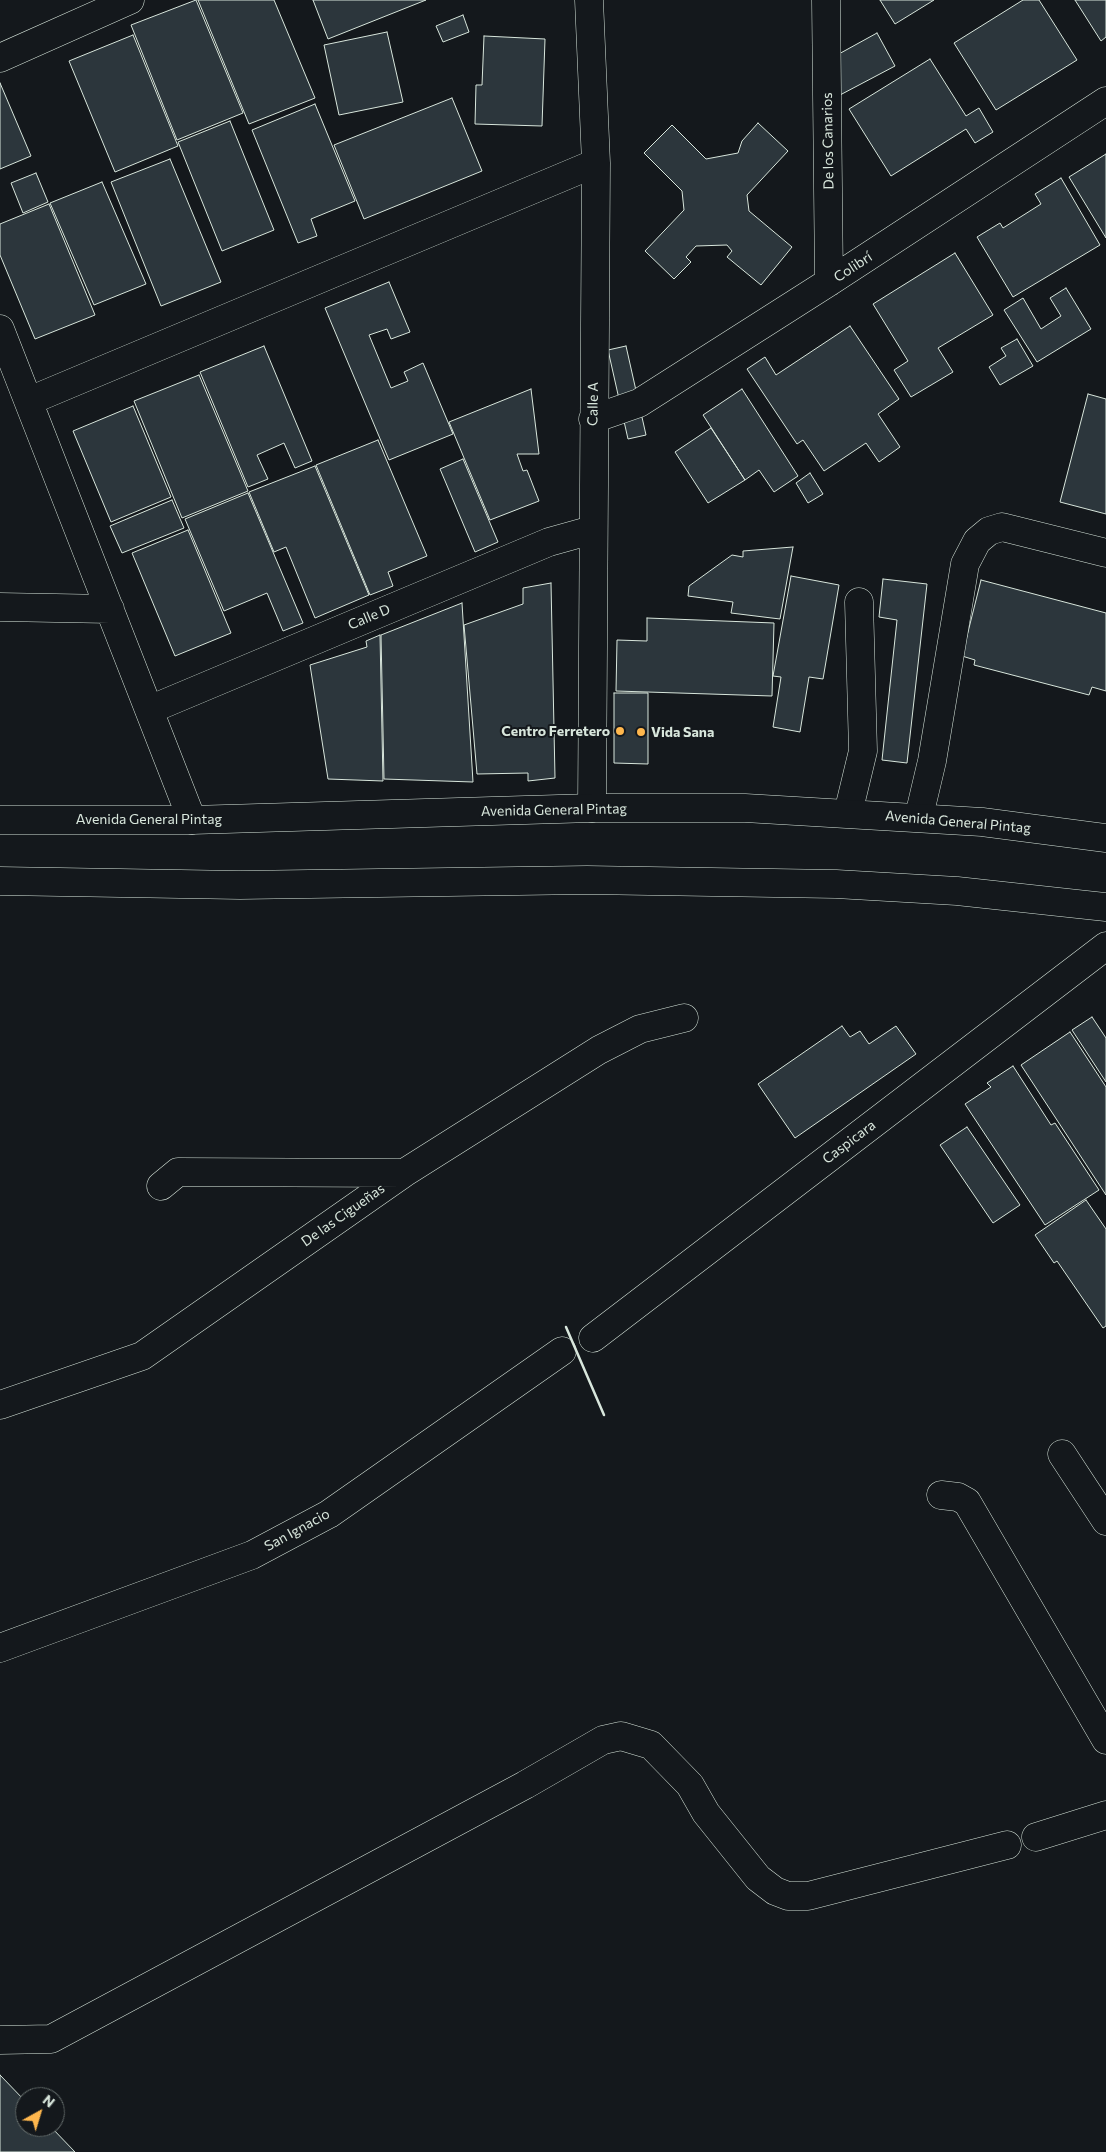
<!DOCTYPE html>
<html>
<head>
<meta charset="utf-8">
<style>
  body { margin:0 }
  #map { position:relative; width:1106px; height:2152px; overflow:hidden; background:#14181c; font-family:Commissioner,sans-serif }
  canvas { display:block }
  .north { position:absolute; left:15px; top:2087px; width:50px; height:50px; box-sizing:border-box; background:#14181c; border:1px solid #626a69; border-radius:50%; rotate:39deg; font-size:14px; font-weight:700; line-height:20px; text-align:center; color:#d8e6dc }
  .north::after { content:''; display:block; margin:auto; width:18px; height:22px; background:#ffb74d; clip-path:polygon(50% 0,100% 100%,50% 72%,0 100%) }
</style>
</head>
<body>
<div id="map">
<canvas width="1106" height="2152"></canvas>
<div class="north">N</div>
</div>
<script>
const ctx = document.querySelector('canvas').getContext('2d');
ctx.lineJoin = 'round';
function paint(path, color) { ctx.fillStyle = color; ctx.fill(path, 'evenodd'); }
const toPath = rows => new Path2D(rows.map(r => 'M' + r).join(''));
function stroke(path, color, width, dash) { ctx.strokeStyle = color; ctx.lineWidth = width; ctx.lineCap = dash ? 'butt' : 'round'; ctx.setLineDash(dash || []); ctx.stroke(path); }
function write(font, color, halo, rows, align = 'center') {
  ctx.font = font + ' Commissioner,sans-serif'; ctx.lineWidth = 4; ctx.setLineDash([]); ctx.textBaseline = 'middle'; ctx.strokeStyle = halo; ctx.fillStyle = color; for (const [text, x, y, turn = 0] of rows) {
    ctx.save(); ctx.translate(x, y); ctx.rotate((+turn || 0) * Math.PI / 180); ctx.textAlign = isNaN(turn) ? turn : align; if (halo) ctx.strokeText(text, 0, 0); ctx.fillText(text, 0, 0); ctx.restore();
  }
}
const building = toPath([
  [196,0,243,113,177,140,131,25,196,0],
  [198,0,274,0,315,98,249,124,198,0],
  [313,0,426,0,328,39,313,0],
  [880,0,934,0,895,24,880,0],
  [1023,0,1039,0,1077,60,996,110,954,43,1023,0],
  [1075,0,1106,0,1106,37,1101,41,1075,0],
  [463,15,469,32,443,42,436,26,463,15],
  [387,32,403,102,339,115,324,45,387,32],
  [877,33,895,66,840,95,837,55,877,33],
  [133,35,178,146,115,172,69,61,133,35],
  [484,36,545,39,542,126,475,124,476,85,482,85,484,36],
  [930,59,966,116,979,108,993,132,975,143,966,129,891,176,849,109,930,59],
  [0,83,31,156,0,169,0,83],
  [452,98,482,171,364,219,334,145,452,98],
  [315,104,355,201,311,219,317,236,298,243,252,130,315,104],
  [230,121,274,230,222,251,178,142,230,121],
  [758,123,788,151,747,195,749,211,792,247,761,285,727,257,732,251,727,245,696,246,686,257,691,262,674,279,645,251,684,210,682,191,644,153,672,125,706,159,738,153,742,141,758,123],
  [1106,154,1106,238,1069,177,1106,154],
  [170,159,221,282,161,306,111,182,170,159],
  [36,173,48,202,23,213,11,183,36,173],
  [1061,178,1100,245,1013,297,977,237,1000,223,1003,228,1041,204,1035,194,1061,178],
  [102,182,146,284,94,305,50,203,102,182],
  [49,204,95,315,35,339,0,255,0,224,49,204],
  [955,253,993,315,938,348,953,372,911,397,894,370,908,361,873,304,955,253],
  [389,282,410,332,391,339,387,329,369,335,391,388,408,381,404,372,423,363,453,434,389,460,325,308,389,282],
  [1066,288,1091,329,1037,362,1004,310,1023,298,1041,329,1061,316,1050,298,1066,288],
  [850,326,899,399,878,414,900,447,879,462,866,443,824,471,803,440,797,444,747,369,765,357,776,375,850,326],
  [1017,339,1033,366,1000,385,989,367,1006,356,1001,348,1017,339],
  [264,346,312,461,295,468,284,443,257,455,268,479,248,487,200,372,264,346],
  [626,346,646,435,628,439,608,350,626,346],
  [199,375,248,491,182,518,134,401,199,375],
  [531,389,539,454,517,454,523,471,527,470,539,501,490,520,449,422,531,389],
  [742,389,798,476,774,492,759,470,745,480,703,415,742,389],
  [1088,394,1106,399,1106,514,1060,502,1088,394],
  [133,406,171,497,111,522,73,431,133,406],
  [711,428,745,480,708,503,675,452,711,428],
  [378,440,427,556,388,572,393,586,370,595,316,465,378,440],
  [463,459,498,542,475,552,440,469,463,459],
  [315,466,369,595,315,618,286,547,274,552,249,492,315,466],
  [810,473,823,494,808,503,796,483,810,473],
  [248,493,303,623,283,631,267,593,224,611,185,519,248,493],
  [172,500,184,528,122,553,110,526,172,500],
  [188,530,231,633,175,656,132,553,188,530],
  [793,547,780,619,731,613,733,602,688,596,689,586,732,555,743,557,743,551,793,547],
  [791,576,839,585,823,679,809,677,800,732,773,727,781,677,773,676,791,576],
  [883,579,927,584,907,763,882,760,897,620,879,617,883,579],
  [981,580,1106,613,1106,691,1092,687,1089,695,974,665,975,660,962,656,981,580],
  [551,583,555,778,528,781,528,773,477,774,464,625,523,604,523,588,551,583],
  [462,603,473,782,384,779,381,635,462,603],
  [647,618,774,623,772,696,616,691,617,640,647,641,647,618],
  [380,635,383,781,328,779,310,665,367,647,366,641,380,635],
  [614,693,648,693,648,764,614,763,614,693],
  [1092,1017,1106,1038,1106,1082,1072,1030,1092,1017],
  [842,1026,850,1037,860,1031,869,1044,896,1026,916,1054,795,1138,758,1084,842,1026],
  [1070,1032,1106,1087,1106,1195,1021,1065,1070,1032],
  [1013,1066,1051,1125,1055,1123,1099,1190,1045,1225,965,1104,991,1087,987,1083,1013,1066],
  [967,1127,1020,1205,993,1223,940,1145,967,1127],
  [1086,1200,1106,1229,1106,1326,1103,1328,1057,1261,1054,1263,1035,1235,1086,1200],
  [0,2075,25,2101,25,2127,51,2127,75,2152,0,2152,0,2075]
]);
paint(building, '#2c363c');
stroke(building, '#d8e6dc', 1);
const minor = toPath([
  [589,0,596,163,592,808],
  [826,0,829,282],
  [0,58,130,0],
  [0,329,192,820],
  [29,401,596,163],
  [593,419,639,403,829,282,1106,101],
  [0,607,110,609],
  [149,710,549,542,592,530],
  [848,813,863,751,859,602],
  [919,816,932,761,965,564,977,541,989,531,1002,527,1106,553],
  [161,1186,178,1172,404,1173],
  [593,1338,1106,946],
  [0,1405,142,1356,404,1173,599,1050,640,1029,684,1018],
  [1062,1454,1106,1521],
  [941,1495,958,1497,967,1502,1106,1740],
  [0,1648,252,1555,329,1514,562,1351],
  [1036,1837,1106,1815],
  [0,2040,51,2039,525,1785,603,1740,621,1736,651,1745,690,1785,706,1813,758,1878,775,1891,788,1896,808,1896,1007,1845]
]);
const highway = toPath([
  [0,820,192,820,592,808,745,808,982,822,1106,838],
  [0,881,240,885,587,880,836,884,957,891,1106,907]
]);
stroke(minor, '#d8e6dc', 29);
stroke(highway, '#d8e6dc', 29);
stroke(minor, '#14181c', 28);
stroke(highway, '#14181c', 28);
stroke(toPath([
  [566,1327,604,1415]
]), '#d8e6dc', 2.5);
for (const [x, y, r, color] of [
  [620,731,5,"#ffb74d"],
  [641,732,5,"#ffb74d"]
]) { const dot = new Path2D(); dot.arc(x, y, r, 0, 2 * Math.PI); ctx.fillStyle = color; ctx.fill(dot); stroke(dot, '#14181c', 2); }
write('14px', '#d8e6dc', '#14181c', [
  ["De los Canarios",828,141,-91],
  ["Colibrí",853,267,-33],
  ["Calle A",593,404,-89],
  ["Calle D",369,617,-23],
  ["Avenida General Pintag",554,810,-1],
  ["Avenida General Pintag",149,819],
  ["Avenida General Pintag",958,822,5],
  ["Caspicara",849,1142,-37],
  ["De las Cigueñas",343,1215,-35],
  ["San Ignacio",297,1530,-29]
]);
write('bold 14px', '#d8e6dc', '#14181c', [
  ["Centro Ferretero",610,731],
  ["Vida Sana",651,732,"left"]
], 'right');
</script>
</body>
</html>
